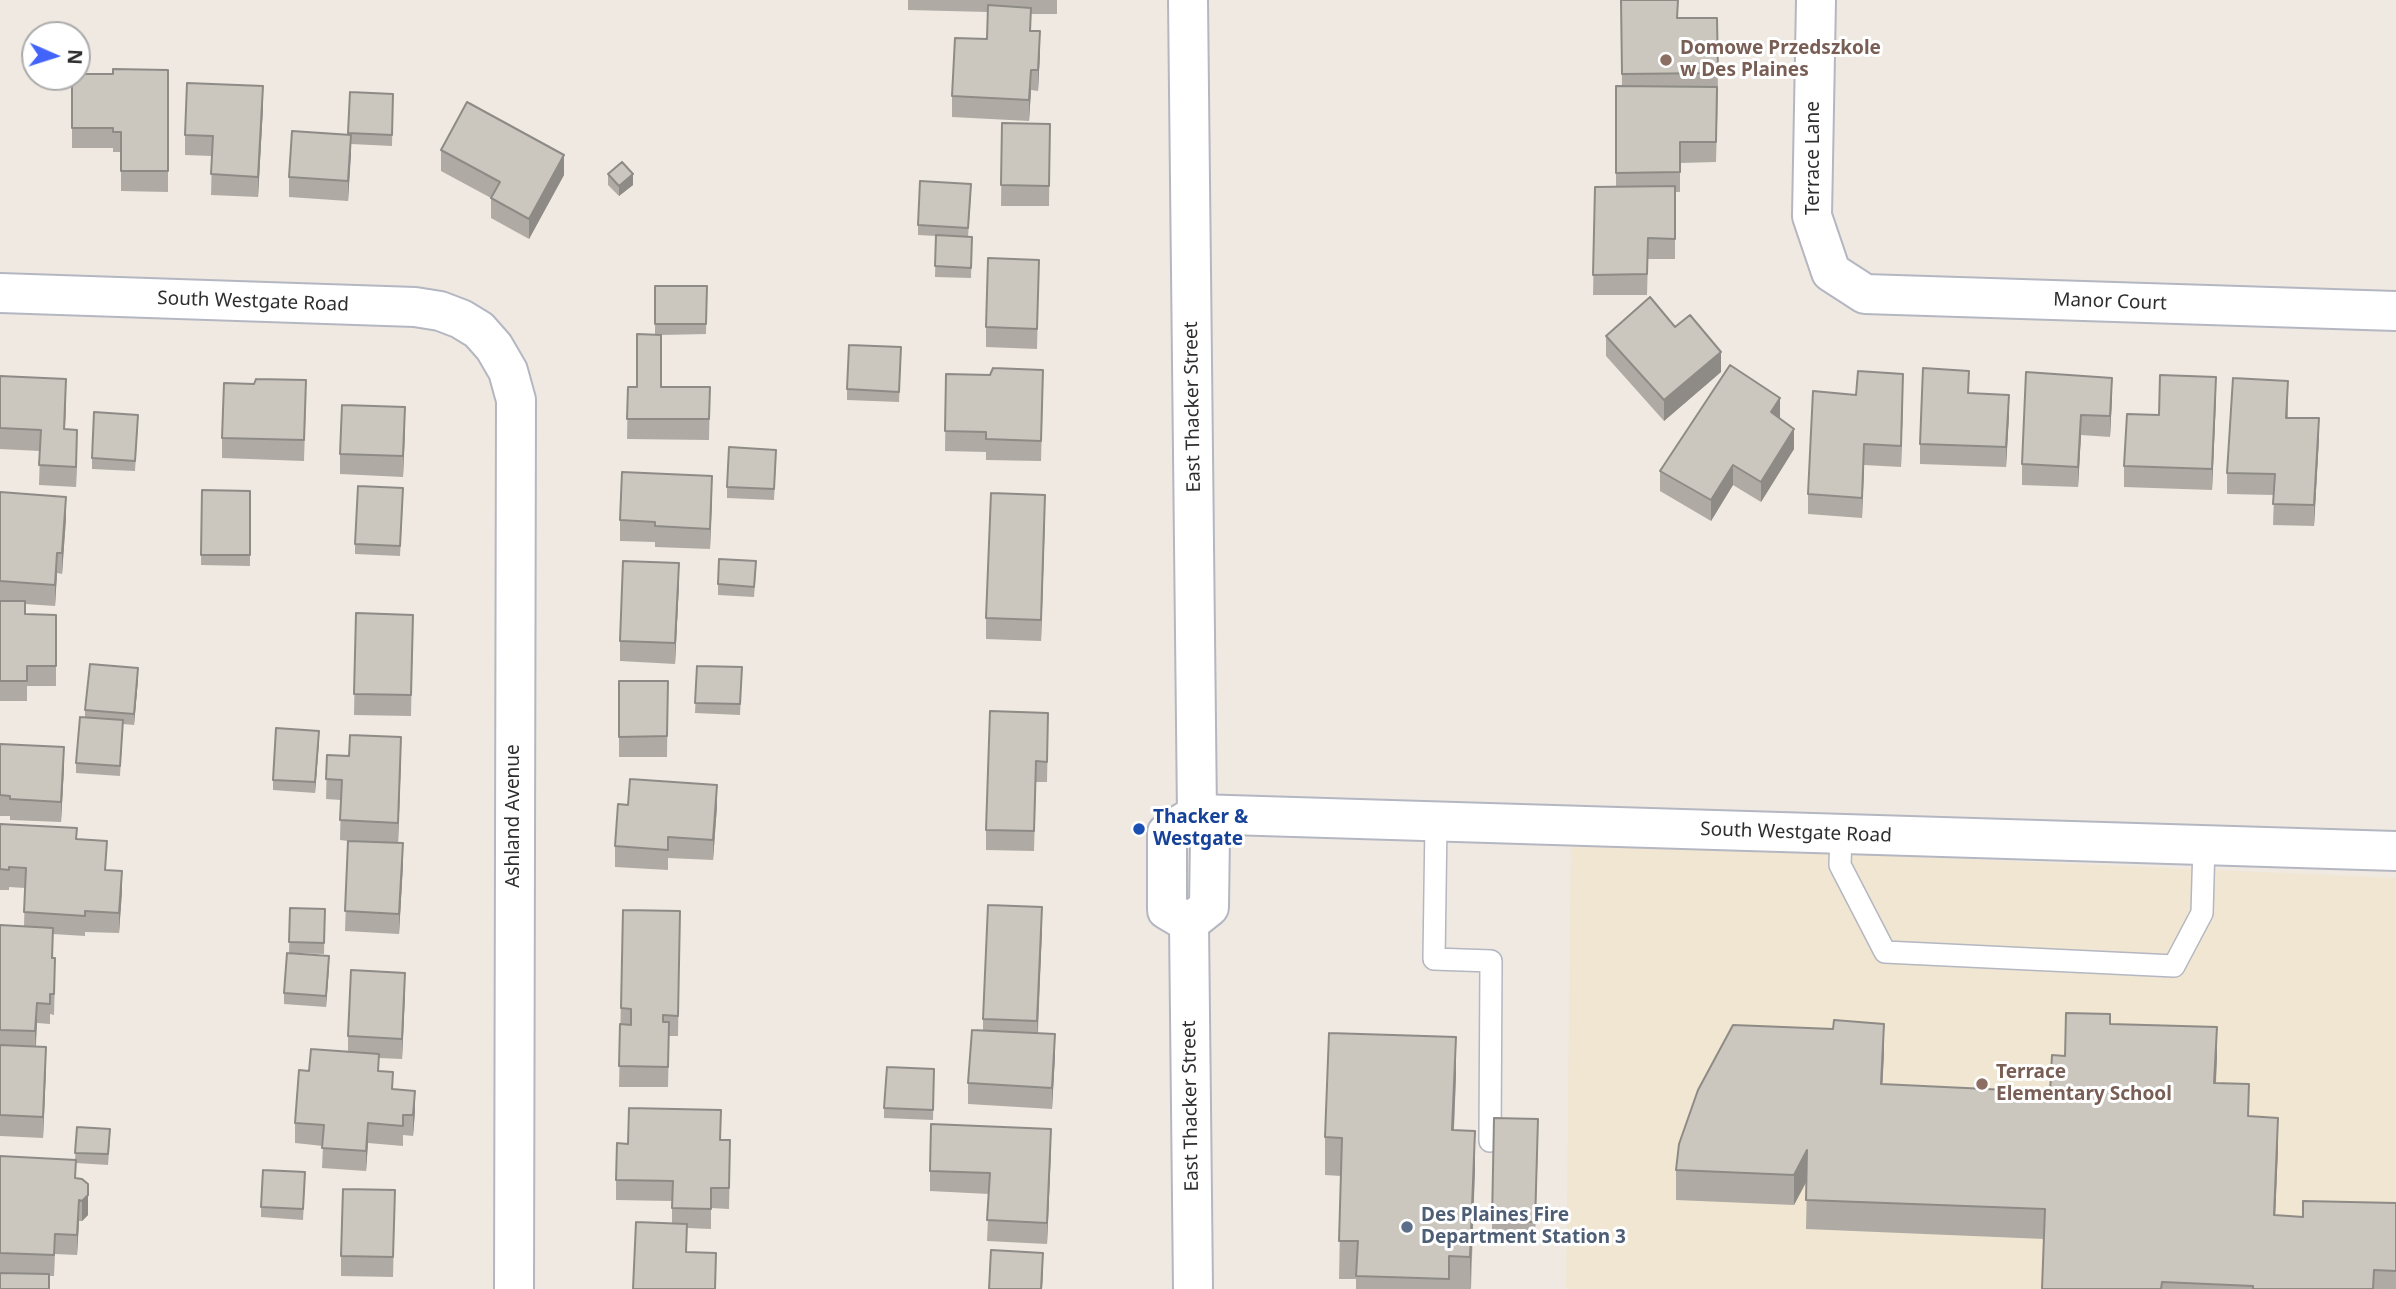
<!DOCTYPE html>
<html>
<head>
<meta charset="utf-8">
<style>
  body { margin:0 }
  #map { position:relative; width:2396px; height:1289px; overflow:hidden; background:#efe9e1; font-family:"Noto Sans",sans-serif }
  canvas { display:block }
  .north { position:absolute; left:21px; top:21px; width:70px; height:70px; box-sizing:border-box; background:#fff; border:2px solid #ababab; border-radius:50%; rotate:93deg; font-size:19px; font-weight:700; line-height:28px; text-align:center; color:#2e2e2e }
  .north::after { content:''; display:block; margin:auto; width:24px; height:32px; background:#4264fb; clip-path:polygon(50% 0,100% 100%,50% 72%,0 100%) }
</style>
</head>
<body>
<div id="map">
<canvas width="2396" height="1289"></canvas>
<div class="north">N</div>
</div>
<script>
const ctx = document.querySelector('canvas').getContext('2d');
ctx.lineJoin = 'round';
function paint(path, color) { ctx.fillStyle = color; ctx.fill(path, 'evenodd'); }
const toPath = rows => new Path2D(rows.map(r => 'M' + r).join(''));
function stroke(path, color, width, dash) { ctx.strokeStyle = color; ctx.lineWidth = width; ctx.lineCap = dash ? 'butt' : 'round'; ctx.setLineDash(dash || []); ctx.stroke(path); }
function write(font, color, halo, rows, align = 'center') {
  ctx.font = font + ' "Noto Sans",sans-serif'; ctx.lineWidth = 6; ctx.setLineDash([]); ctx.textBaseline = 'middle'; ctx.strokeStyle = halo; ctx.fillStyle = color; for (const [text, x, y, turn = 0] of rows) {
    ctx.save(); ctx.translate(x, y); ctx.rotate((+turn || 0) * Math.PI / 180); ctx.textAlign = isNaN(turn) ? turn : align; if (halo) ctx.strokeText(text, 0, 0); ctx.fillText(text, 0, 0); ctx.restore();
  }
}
paint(toPath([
  [1571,842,2396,878,2396,1289,1566,1289]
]), '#f0e6d1');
const lane = toPath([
  [1436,822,1434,959,1491,961,1490,1141],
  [1841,834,1840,865,1885,952,2174,966,2202,913,2204,845]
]);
const street = toPath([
  [1816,0,1812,216,1831,272,1865,294,2396,311],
  [0,293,415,307,440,311,461,319,479,330,494,347,508,371,516,400,514,1289],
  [1197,814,2396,851]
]);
const secondary = toPath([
  [1188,0,1197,814,1210,836,1209,907,1189,923],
  [1189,923,1193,1289],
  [1189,923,1167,910,1167,833,1197,814]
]);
stroke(lane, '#b4b7c1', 24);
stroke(street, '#b4b7c1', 42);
stroke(secondary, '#b4b7c1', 42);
stroke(lane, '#fff', 21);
stroke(street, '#fff', 38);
stroke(secondary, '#fff', 38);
paint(toPath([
  [908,0,1057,0,1057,14,1031,14,1031,31,1040,52,1038,91,1031,90,1029,121,952,117,952,96,987,39,988,12,908,10],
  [1621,0,1678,18,1717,18,1718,93,1716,162,1680,163,1680,192,1675,192,1675,259,1648,259,1647,295,1593,295,1595,187,1616,187,1616,86,1622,86],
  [168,70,168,192,121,191,121,152,113,152,113,148,72,148,72,77],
  [350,92,393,94,392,146,351,144,348,201,289,197,289,177,348,135],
  [263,107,258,197,211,195,212,156,185,155,185,135],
  [1002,123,1050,124,1049,206,1001,206],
  [441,150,564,175,529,239,491,218,491,198,441,171],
  [608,174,633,185,619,196,608,185],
  [971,195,968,237,972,237,971,278,935,277,936,236,918,235,918,225],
  [1039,260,1037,349,986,347,986,327],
  [655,286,707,286,706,334,661,335,661,387,710,387,709,440,627,439,628,387,637,387,655,334],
  [1675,327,1721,372,1664,421,1606,356,1606,336],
  [901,358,899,402,847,400,847,389],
  [2026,372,2112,398,2110,437,2081,435,2078,487,2022,485,2022,464],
  [946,374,1043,390,1041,461,986,460,986,452,945,451],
  [0,376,66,400,65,429,77,450,76,487,39,485,40,451,0,449],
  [1969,393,2009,415,2006,467,1920,464,1920,444],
  [1856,395,1903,395,1901,467,1864,465,1862,518,1808,514,1808,494],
  [2216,398,2212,490,2124,487,2124,466,2159,415],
  [306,400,304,461,222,458,222,438],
  [2288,401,2288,418,2319,438,2314,526,2273,525,2274,495,2227,494,2227,473],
  [1779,418,1794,449,1761,502,1733,485,1711,521,1660,491,1660,471],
  [138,425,135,471,92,469,92,458],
  [405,428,403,477,340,474,340,454],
  [776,460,774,500,727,498,727,487],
  [202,490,250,491,250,566,201,565],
  [0,492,66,518,62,574,57,573,55,606,25,604,25,614,56,615,56,686,27,686,27,701,0,701],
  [712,496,710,549,655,547,655,542,620,541,620,520],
  [403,498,400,556,355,554,355,544],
  [1045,515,1041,641,986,639,986,618],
  [756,572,754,597,718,595,718,584],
  [679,583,675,664,620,661,620,641],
  [356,613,413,615,411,716,354,715],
  [697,666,742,667,740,715,695,713],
  [138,679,134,725,123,724,120,776,76,773,76,763,85,717,85,710],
  [619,681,668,681,667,757,619,757],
  [1048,733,1047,782,1036,782,1034,851,986,850,986,830],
  [319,741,315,793,273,790,273,780],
  [0,744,64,767,61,822,10,820,10,816,0,816],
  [327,755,401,757,398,843,403,864,399,934,345,931,348,841,340,840,341,800,326,799],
  [717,806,713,860,668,858,668,870,615,867,615,846],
  [0,824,77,839,106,870,122,891,119,933,85,932,85,936,53,934,53,958,55,979,54,1015,50,1014,50,1024,37,1023,36,1046,46,1067,43,1138,0,1136,0,925,24,926,25,888,9,887,9,890,0,890],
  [290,908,325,909,324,954,291,953,329,966,326,1007,284,1004,284,993,289,953],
  [623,910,680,911,678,1036,669,1036,668,1087,619,1087],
  [1042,928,1038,1033,1055,1055,1052,1109,968,1104,968,1083,983,1031,983,1019],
  [405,993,402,1059,379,1058,379,1071,393,1089,415,1111,413,1136,403,1135,403,1146,368,1143,366,1171,322,1168,323,1146,295,1143,295,1123,309,1071,348,1051,348,1036],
  [2110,1024,2217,1057,2216,1083,2249,1116,2278,1148,2275,1215,2303,1217,2396,1203,2396,1289,2042,1289,2044,1239,1806,1229,1807,1181,1794,1205,1676,1200,1676,1170,1884,1053,1882,1084,2050,1092,2065,1056],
  [934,1069,933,1120,884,1118,884,1108],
  [1456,1075,1454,1130,1475,1169,1471,1289,1356,1289,1356,1279,1339,1279,1341,1176,1325,1175,1325,1137],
  [77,1127,110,1140,108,1165,76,1163,76,1178,88,1215,82,1221,79,1221,77,1255,55,1254,54,1276,49,1276,0,1289,0,1156,75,1160],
  [720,1140,730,1161,729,1209,711,1208,711,1229,687,1228,633,1289,672,1223,672,1201,616,1200,616,1180,628,1144],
  [1538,1140,1535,1242,1492,1241,1492,1221],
  [1051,1149,1047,1244,987,1241,989,1194,930,1191,930,1171],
  [305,1182,303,1220,261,1217,261,1207],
  [395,1190,393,1277,341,1276,341,1256]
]), '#afaba4');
paint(toPath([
  [1040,31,1040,52,1038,91,1038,70],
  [1031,70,1031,90,1029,121,1029,100],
  [263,86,263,107,258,197,258,177],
  [351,135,351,155,348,201,348,181],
  [564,155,564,175,529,239,529,219],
  [633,174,633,185,619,196,619,186],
  [1721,352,1721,372,1664,421,1664,400],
  [1903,374,1903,395,1901,467,1901,446],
  [2216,377,2216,398,2212,490,2212,469],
  [2112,378,2112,398,2110,437,2110,416],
  [66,379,66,400,64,450,64,429],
  [2009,395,2009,415,2006,467,2006,447],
  [1780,398,1780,418,1771,412],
  [405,407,405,428,403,477,403,456],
  [2081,415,2081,435,2078,487,2078,467],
  [2319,418,2319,438,2314,526,2314,505],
  [1794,429,1794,449,1761,502,1761,482],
  [77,430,77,450,76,487,76,467],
  [1864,444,1864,465,1862,518,1862,498],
  [1733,465,1733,485,1711,521,1711,500],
  [712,476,712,496,710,549,710,529],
  [1045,495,1045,515,1041,641,1041,620],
  [66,497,66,518,62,574,62,553],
  [57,553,57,573,55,606,55,585],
  [679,563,679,583,675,664,675,643],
  [138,668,138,679,134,725,134,714],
  [319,731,319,741,315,793,315,782],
  [401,737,401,757,398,843,398,823],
  [64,747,64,767,61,822,61,802],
  [717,785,717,806,713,860,713,840],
  [403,843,403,864,399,934,399,914],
  [122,871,122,891,119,933,119,913],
  [1042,907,1042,928,1037,1042,1037,1021],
  [329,956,329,966,326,1007,326,996],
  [405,973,405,993,402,1059,402,1039],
  [37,1003,37,1023,35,1052,35,1031],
  [1884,1024,1884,1053,1881,1114,1881,1084],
  [2217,1027,2217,1057,2214,1113,2214,1083],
  [1055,1034,1055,1055,1052,1109,1052,1088],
  [1456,1037,1456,1075,1452,1168,1452,1130],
  [46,1047,46,1067,43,1138,43,1117],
  [415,1091,415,1111,413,1136,413,1115],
  [2278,1118,2278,1148,2274,1245,2274,1215],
  [368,1123,368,1143,366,1171,366,1151],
  [1051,1129,1051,1149,1047,1244,1047,1223],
  [1475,1131,1475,1169,1470,1289,1470,1257],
  [1807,1150,1807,1180,1794,1205,1794,1175],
  [88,1195,88,1215,82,1221,82,1201],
  [79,1200,79,1221,77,1255,77,1235],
  [1043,1253,1043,1273,1042,1289,1041,1289]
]), '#8e8b86');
const building = toPath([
  [1621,0,1678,0,1677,18,1717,18,1718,73,1622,74,1621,0],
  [988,5,1031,8,1030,31,1040,31,1038,70,1031,70,1029,100,952,96,955,38,987,39,988,5],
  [113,69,168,70,168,171,121,171,121,132,113,132,113,128,72,128,72,77,77,77,77,74,113,74,113,69],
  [187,83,263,86,258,177,211,174,213,136,185,135,187,83],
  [1616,86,1717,87,1716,142,1680,142,1680,172,1616,173,1616,86],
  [350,92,393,94,392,135,348,133,350,92],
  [467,102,564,155,529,219,491,198,500,182,441,150,467,102],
  [1002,123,1050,124,1049,186,1001,185,1002,123],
  [292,131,351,135,348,181,289,177,292,131],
  [622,162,633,174,619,186,608,174,622,162],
  [920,181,971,184,968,228,918,225,920,181],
  [1675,186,1675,239,1648,238,1647,274,1593,275,1595,187,1675,186],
  [936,235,972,237,971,268,935,266,936,235],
  [988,258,1039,260,1037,329,986,327,988,258],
  [655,286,707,286,706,324,655,324,655,286],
  [1650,297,1675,327,1690,315,1721,352,1664,400,1606,336,1650,297],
  [637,334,661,335,661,387,710,387,709,419,627,419,628,387,637,387,637,334],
  [849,345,901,347,899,392,847,389,849,345],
  [1730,365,1780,398,1771,412,1794,429,1761,482,1733,465,1711,500,1660,471,1730,365],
  [993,368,1043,370,1041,441,986,439,986,432,945,431,946,374,990,375,993,368],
  [1923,368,1969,371,1968,393,2009,395,2006,447,1920,444,1923,368],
  [1858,371,1903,374,1901,446,1864,444,1862,498,1808,494,1813,391,1856,395,1858,371],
  [2026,372,2112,378,2110,416,2081,415,2078,467,2022,464,2026,372],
  [2160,375,2216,377,2212,469,2124,466,2127,414,2159,415,2160,375],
  [0,376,66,379,64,429,77,430,76,467,39,465,41,430,0,428,0,376],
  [2233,378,2288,381,2286,418,2319,418,2314,505,2273,504,2275,474,2227,473,2233,378],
  [256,379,306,380,304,440,222,438,224,383,254,384,256,379],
  [342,405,405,407,403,456,340,454,342,405],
  [94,412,138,415,135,461,92,458,94,412],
  [729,447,776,450,774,489,727,487,729,447],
  [622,472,712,476,710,529,655,526,655,522,620,520,622,472],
  [358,486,403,488,400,546,355,544,358,486],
  [202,490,250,491,250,555,201,555,202,490],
  [0,492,66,497,62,553,57,553,55,585,0,581,0,492],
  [991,493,1045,495,1041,620,986,618,991,493],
  [719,559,756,561,754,587,718,584,719,559],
  [623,561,679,563,675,643,620,641,623,561],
  [0,601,25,601,25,614,56,615,56,666,27,666,27,681,0,681,0,601],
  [356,613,413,615,411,695,354,694,356,613],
  [90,664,138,668,134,714,85,710,90,664],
  [697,666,742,667,740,704,695,703,697,666],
  [619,681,668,681,667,736,619,737,619,681],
  [990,711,1048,713,1047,762,1036,761,1034,831,986,830,990,711],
  [80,717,123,720,120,766,76,763,80,717],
  [276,728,319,731,315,782,273,780,276,728],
  [350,735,401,737,398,823,340,820,342,780,326,779,327,755,349,756,350,735],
  [0,744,64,747,61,802,10,799,10,796,0,795,0,744],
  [630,779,717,785,713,840,668,837,668,850,615,846,618,804,628,805,630,779],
  [0,824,77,828,76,839,107,841,105,870,122,871,119,913,85,911,85,916,24,912,26,868,9,867,9,870,0,869,0,824],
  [348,841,403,843,399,914,345,911,348,841],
  [988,905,1042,907,1037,1021,983,1019,988,905],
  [290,908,325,909,324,943,289,942,290,908],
  [623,910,680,911,678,1016,663,1015,663,1022,669,1022,668,1067,619,1066,620,1024,631,1025,631,1009,621,1008,623,910],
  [0,925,53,928,52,958,55,958,54,994,50,994,50,1004,37,1003,35,1031,0,1030,0,925],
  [287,953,329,956,326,996,284,993,287,953],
  [351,970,405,973,402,1039,348,1036,351,970],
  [2066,1013,2110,1014,2110,1024,2217,1027,2214,1083,2249,1084,2248,1116,2278,1118,2274,1215,2303,1217,2303,1201,2396,1203,2396,1271,2374,1270,2373,1289,2253,1289,2253,1286,2162,1282,2161,1289,2042,1289,2045,1209,1806,1200,1807,1150,1794,1175,1676,1170,1679,1144,1698,1090,1733,1025,1833,1029,1834,1020,1884,1024,1881,1084,2050,1092,2052,1055,2065,1056,2066,1013],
  [972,1030,1055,1034,1052,1088,968,1083,972,1030],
  [1329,1033,1456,1037,1452,1130,1475,1131,1470,1257,1449,1256,1449,1279,1356,1276,1358,1241,1339,1241,1342,1138,1325,1137,1329,1033],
  [0,1045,46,1047,43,1117,0,1115,0,1045],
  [311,1049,379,1054,378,1071,393,1072,392,1089,415,1091,413,1115,403,1115,403,1126,368,1123,366,1151,322,1148,324,1125,295,1123,299,1070,309,1071,311,1049],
  [887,1067,934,1069,933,1110,884,1108,887,1067],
  [629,1108,721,1110,720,1140,730,1140,729,1188,711,1188,711,1209,672,1208,673,1181,616,1180,617,1143,628,1144,629,1108],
  [1494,1118,1538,1119,1535,1222,1492,1221,1494,1118],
  [931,1124,1051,1129,1047,1223,987,1220,990,1173,930,1171,931,1124],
  [77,1127,110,1129,108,1154,75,1153,77,1127],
  [0,1156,76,1160,75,1178,82,1179,88,1184,88,1195,82,1201,79,1200,77,1235,55,1234,54,1255,0,1253,0,1156],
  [263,1170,305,1172,303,1209,261,1207,263,1170],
  [343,1189,395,1190,393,1257,341,1256,343,1189],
  [636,1222,687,1224,686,1252,716,1253,715,1289,633,1289,636,1222],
  [991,1250,1043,1253,1041,1289,989,1289,991,1250],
  [0,1273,49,1274,49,1289,0,1289,0,1273]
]);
paint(building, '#cbc7bf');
stroke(building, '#8e8b86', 2);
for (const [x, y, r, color] of [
  [1666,60,7,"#8d6e63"],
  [1139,829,7,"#1a4fb4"],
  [1982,1084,7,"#8d6e63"],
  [1407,1227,7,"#5c6f8a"]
]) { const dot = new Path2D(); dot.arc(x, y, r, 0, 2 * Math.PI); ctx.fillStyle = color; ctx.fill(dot); stroke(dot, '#fff', 2.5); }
write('bold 19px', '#785e54', '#fff', [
  ["Domowe Przedszkole",1680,49],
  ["w Des Plaines",1680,71],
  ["Terrace",1996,1073],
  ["Elementary School",1996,1095]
], 'left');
write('19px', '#2e2e2e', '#fff', [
  ["Terrace Lane",1814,158,-90],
  ["South Westgate Road",253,302,2],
  ["Manor Court",2110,302,2],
  ["East Thacker Street",1193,407,-91],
  ["Ashland Avenue",514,816,-90],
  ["South Westgate Road",1796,833,2],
  ["East Thacker Street",1191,1106,-91]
]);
write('bold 19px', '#164399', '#fff', [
  ["Thacker &",1153,818],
  ["Westgate",1153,840]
], 'left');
write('bold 19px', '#4e5e75', '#fff', [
  ["Des Plaines Fire",1421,1216],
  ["Department Station 3",1421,1238]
], 'left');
</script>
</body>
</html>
